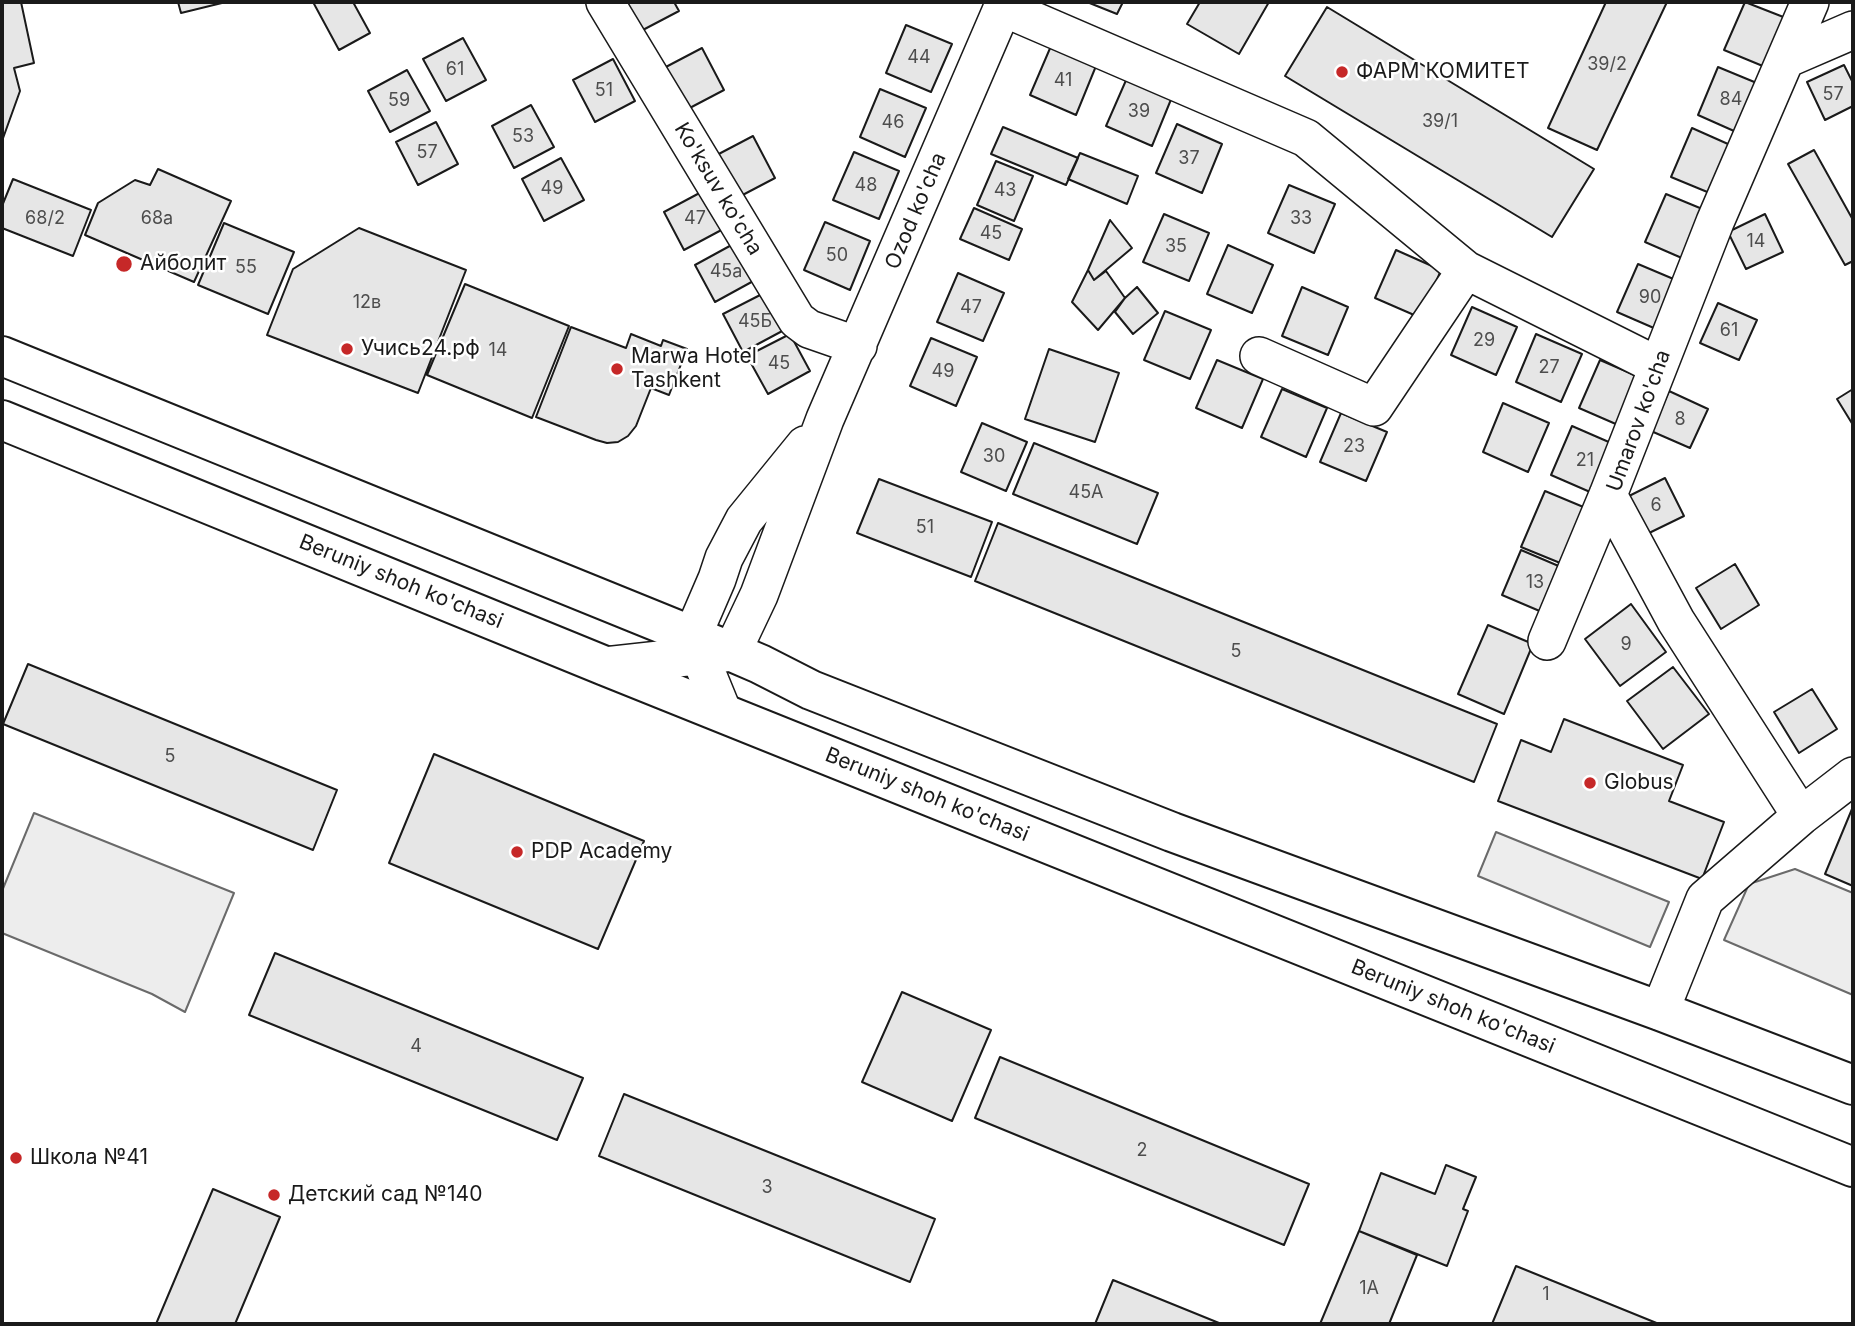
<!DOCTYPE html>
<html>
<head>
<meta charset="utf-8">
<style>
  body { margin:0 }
  #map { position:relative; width:1855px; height:1326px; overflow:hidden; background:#fff; font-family:Inter,sans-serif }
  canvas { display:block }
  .frame { position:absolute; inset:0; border:4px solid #1a1a1a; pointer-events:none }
</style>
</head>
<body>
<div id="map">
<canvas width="1855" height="1326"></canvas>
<div class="frame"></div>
</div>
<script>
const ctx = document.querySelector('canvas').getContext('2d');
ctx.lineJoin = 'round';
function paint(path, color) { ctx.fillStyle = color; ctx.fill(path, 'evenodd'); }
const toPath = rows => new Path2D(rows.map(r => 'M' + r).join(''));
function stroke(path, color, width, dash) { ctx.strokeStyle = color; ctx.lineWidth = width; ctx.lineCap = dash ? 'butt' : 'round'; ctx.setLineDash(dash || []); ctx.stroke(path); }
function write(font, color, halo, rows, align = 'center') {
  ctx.font = font + ' Inter,sans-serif'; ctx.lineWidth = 5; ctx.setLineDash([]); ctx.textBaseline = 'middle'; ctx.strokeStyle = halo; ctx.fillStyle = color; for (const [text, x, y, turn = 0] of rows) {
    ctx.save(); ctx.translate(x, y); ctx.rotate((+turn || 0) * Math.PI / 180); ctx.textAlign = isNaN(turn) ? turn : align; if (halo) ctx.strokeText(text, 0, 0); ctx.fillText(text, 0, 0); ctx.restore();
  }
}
const built = toPath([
  [34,813,234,893,185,1012,152,994,2,933,2,891,34,813],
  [1496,832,1669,902,1650,947,1478,876,1496,832],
  [1795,869,1853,893,1853,995,1724,940,1749,884,1795,869]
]);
paint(built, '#ededed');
stroke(built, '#6a6a6a', 2);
const building = toPath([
  [2,2,21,2,34,63,14,68,20,91,2,141,2,2],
  [178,2,226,2,181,13,178,2],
  [313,2,353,2,370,33,339,50,313,2],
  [623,2,674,2,679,11,639,32,623,2],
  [1087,2,1123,2,1117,14,1087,2],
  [1200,2,1269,2,1239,54,1187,24,1200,2],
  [1606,2,1667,2,1597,150,1548,128,1606,2],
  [1745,2,1791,20,1770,69,1724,50,1745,2],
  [1327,7,1594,169,1552,237,1285,76,1327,7],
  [906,25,952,44,931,92,886,73,906,25],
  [463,38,486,80,446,101,423,59,463,38],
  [1051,46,1096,66,1076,115,1030,95,1051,46],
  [702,48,724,90,684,111,662,69,702,48],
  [613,59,635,101,595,122,573,80,613,59],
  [1844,65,1853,83,1853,106,1825,120,1807,82,1844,65],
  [1718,67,1764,86,1743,135,1698,115,1718,67],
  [407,70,430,111,390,132,368,91,407,70],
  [1127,78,1172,97,1152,146,1106,126,1127,78],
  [880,89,926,108,905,157,860,137,880,89],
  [531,105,554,147,514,168,492,126,531,105],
  [436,122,458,164,418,185,396,142,436,122],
  [1177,124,1222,144,1202,193,1156,173,1177,124],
  [1003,127,1078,158,1066,185,991,154,1003,127],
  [1692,128,1737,148,1717,196,1671,177,1692,128],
  [753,136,775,178,735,199,713,157,753,136],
  [1814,150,1853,220,1853,261,1845,265,1788,164,1814,150],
  [854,152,899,171,879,219,833,200,854,152],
  [1080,153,1138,176,1127,204,1068,179,1080,153],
  [561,158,584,200,544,221,522,179,561,158],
  [996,161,1033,176,1014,221,977,205,996,161],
  [158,169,231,201,194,282,85,235,98,203,135,180,150,185,158,169],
  [13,179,91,210,73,256,2,228,2,206,13,179],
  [1289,185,1335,204,1314,253,1268,233,1289,185],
  [707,189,727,227,684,250,664,212,707,189],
  [1666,194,1712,213,1691,262,1645,242,1666,194],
  [974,208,1022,229,1009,260,960,239,974,208],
  [1164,214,1209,233,1189,281,1143,262,1164,214],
  [1765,214,1783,252,1746,269,1728,232,1765,214],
  [1110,220,1132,248,1094,280,1088,270,1110,220],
  [825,222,870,241,850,290,804,270,825,222],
  [224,223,294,252,268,314,198,285,224,223],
  [359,228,466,270,418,393,267,335,293,269,359,228],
  [737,242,757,279,715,302,695,265,737,242],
  [1228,245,1273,265,1252,313,1207,294,1228,245],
  [1396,250,1441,270,1421,318,1375,298,1396,250],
  [1638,264,1683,283,1663,332,1617,312,1638,264],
  [1088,270,1094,280,1106,271,1125,298,1098,330,1072,302,1088,270],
  [958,273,1004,293,983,341,937,322,958,273],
  [465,284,569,326,532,418,427,375,465,284],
  [1137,287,1158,313,1133,334,1115,312,1125,298,1137,287],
  [1302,287,1348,307,1328,355,1282,336,1302,287],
  [766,292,786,329,743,352,723,314,766,292],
  [1718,303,1757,320,1739,360,1700,343,1718,303],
  [1472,307,1517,327,1496,375,1451,355,1472,307],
  [1165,311,1211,330,1190,379,1144,360,1165,311],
  [571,327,626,348,631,334,661,346,663,340,687,349,669,395,651,388,636,426,628,436,618,442,607,443,596,440,536,417,571,327],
  [790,334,810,371,768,394,747,356,790,334],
  [1536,334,1582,354,1561,402,1516,382,1536,334],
  [931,338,977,357,956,406,910,386,931,338],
  [1049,349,1119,373,1095,442,1025,419,1049,349],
  [1217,360,1263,379,1242,428,1196,408,1217,360],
  [1600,360,1646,380,1625,428,1579,408,1600,360],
  [1282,389,1327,408,1306,457,1261,437,1282,389],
  [1853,389,1853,425,1837,399,1853,389],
  [1669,391,1708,409,1690,448,1651,431,1669,391],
  [1503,403,1549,423,1528,472,1483,452,1503,403],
  [1341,413,1387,432,1366,481,1320,462,1341,413],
  [982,423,1027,442,1006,491,961,472,982,423],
  [1572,426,1618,446,1597,495,1551,475,1572,426],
  [1034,443,1158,493,1137,544,1013,494,1034,443],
  [1665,478,1684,516,1647,534,1629,496,1665,478],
  [879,479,992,522,971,577,857,533,879,479],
  [1545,491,1593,511,1570,567,1521,547,1545,491],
  [998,523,1497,724,1474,782,975,581,998,523],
  [1521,550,1568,570,1549,615,1502,595,1521,550],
  [1735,564,1759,605,1721,629,1696,588,1735,564],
  [1631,604,1666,652,1620,686,1585,639,1631,604],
  [1488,625,1533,644,1504,714,1458,694,1488,625],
  [28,664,337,790,313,850,3,724,28,664],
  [1673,667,1709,714,1663,749,1627,701,1673,667],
  [1812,689,1837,729,1799,753,1774,712,1812,689],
  [1564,719,1683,765,1669,801,1724,822,1702,879,1498,801,1521,740,1551,752,1564,719],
  [434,754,644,841,598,949,389,863,434,754],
  [1852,809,1853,809,1853,886,1825,874,1852,809],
  [275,953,583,1078,557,1140,249,1015,275,953],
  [902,992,991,1030,952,1121,862,1082,902,992],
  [1000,1057,1309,1184,1284,1245,975,1118,1000,1057],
  [624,1094,935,1219,910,1282,599,1156,624,1094],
  [1446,1165,1476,1177,1463,1209,1468,1211,1447,1266,1359,1231,1381,1173,1435,1194,1446,1165],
  [213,1189,280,1217,235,1324,156,1324,213,1189],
  [1359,1231,1417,1255,1389,1324,1320,1324,1359,1231],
  [1516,1266,1659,1324,1492,1324,1516,1266],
  [1113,1280,1219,1323,1218,1324,1095,1324,1113,1280]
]);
paint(building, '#e6e6e6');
stroke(building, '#1a1a1a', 2);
const minor = toPath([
  [605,2,797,320,809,329,858,346],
  [1002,7,1306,138,1466,270],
  [1786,59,1853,30],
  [1259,356,1374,407,1466,270,1658,366],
  [1608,495,1676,621,1801,816],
  [1547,641,1608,495,1715,222,1810,2],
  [605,666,732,652,759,595,825,419,1005,2],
  [723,713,692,637,717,579,724,558,744,520,805,445],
  [1660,1011,1705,899,1801,816,1853,776]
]);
const major = toPath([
  [2,356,732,652,760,664,811,690,1172,832,1660,1011,1853,1085],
  [2,420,605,666,1853,1167]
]);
stroke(minor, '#1a1a1a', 40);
stroke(major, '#1a1a1a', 42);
stroke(minor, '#fff', 37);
stroke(major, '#fff', 38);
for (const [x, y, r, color] of [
  [1342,72,7,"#c62828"],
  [124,264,9,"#c62828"],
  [347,349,7,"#c62828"],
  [617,369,7,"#c62828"],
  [1590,783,7,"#c62828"],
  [517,852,7,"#c62828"],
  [16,1158,7,"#c62828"],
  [274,1195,7,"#c62828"]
]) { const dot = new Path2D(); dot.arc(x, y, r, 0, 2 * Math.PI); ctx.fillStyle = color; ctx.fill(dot); stroke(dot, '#fff', 2.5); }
write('18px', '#4d4d4d', null, [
  ["44",919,58],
  ["39/2",1607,65],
  ["61",455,70],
  ["41",1063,81],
  ["51",604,91],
  ["57",1833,95],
  ["84",1731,100],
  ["59",399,101],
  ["39",1139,112],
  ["39/1",1440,122],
  ["46",893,123],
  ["53",523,137],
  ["57",427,153],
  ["37",1189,159],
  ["48",866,186],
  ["49",552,189],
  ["43",1005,191],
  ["68/2",45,219],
  ["68а",157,219],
  ["47",695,219],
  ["33",1301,219],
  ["45",991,234],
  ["14",1756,242],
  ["35",1176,247],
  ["50",837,256],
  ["55",246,268],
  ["45а",726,272],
  ["90",1650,298],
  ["12в",367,303],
  ["47",971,308],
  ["45Б",755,322],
  ["61",1729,331],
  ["29",1484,341],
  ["14",498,351],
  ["45",779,364],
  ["27",1549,368],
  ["49",943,372],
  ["8",1680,420],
  ["23",1354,447],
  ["30",994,457],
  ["21",1585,461],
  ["45A",1086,493],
  ["6",1656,506],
  ["51",925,528],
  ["13",1535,583],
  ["9",1626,645],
  ["5",1236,652],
  ["5",170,757],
  ["4",416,1047],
  ["2",1142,1151],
  ["3",767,1188],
  ["1A",1369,1289],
  ["1",1546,1295]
]);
write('21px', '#1a1a1a', '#fff', [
  ["ФАРМ КОМИТЕТ",1356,72],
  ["Айболит",140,264],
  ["Учись24.рф",361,349],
  ["Marwa Hotel",631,357],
  ["Tashkent",631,381],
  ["Globus",1604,783],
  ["PDP Academy",531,852],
  ["Школа №41",30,1158],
  ["Детский сад №140",288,1195]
], 'left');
write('21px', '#1a1a1a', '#fff', [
  ["Ko'ksuv ko'cha",718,189,59],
  ["Ozod ko'cha",916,211,-67],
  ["Umarov ko'cha",1639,421,-70],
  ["Beruniy shoh ko'chasi",401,582,22],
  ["Beruniy shoh ko'chasi",927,795,22],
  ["Beruniy shoh ko'chasi",1453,1007,22]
]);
</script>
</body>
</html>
